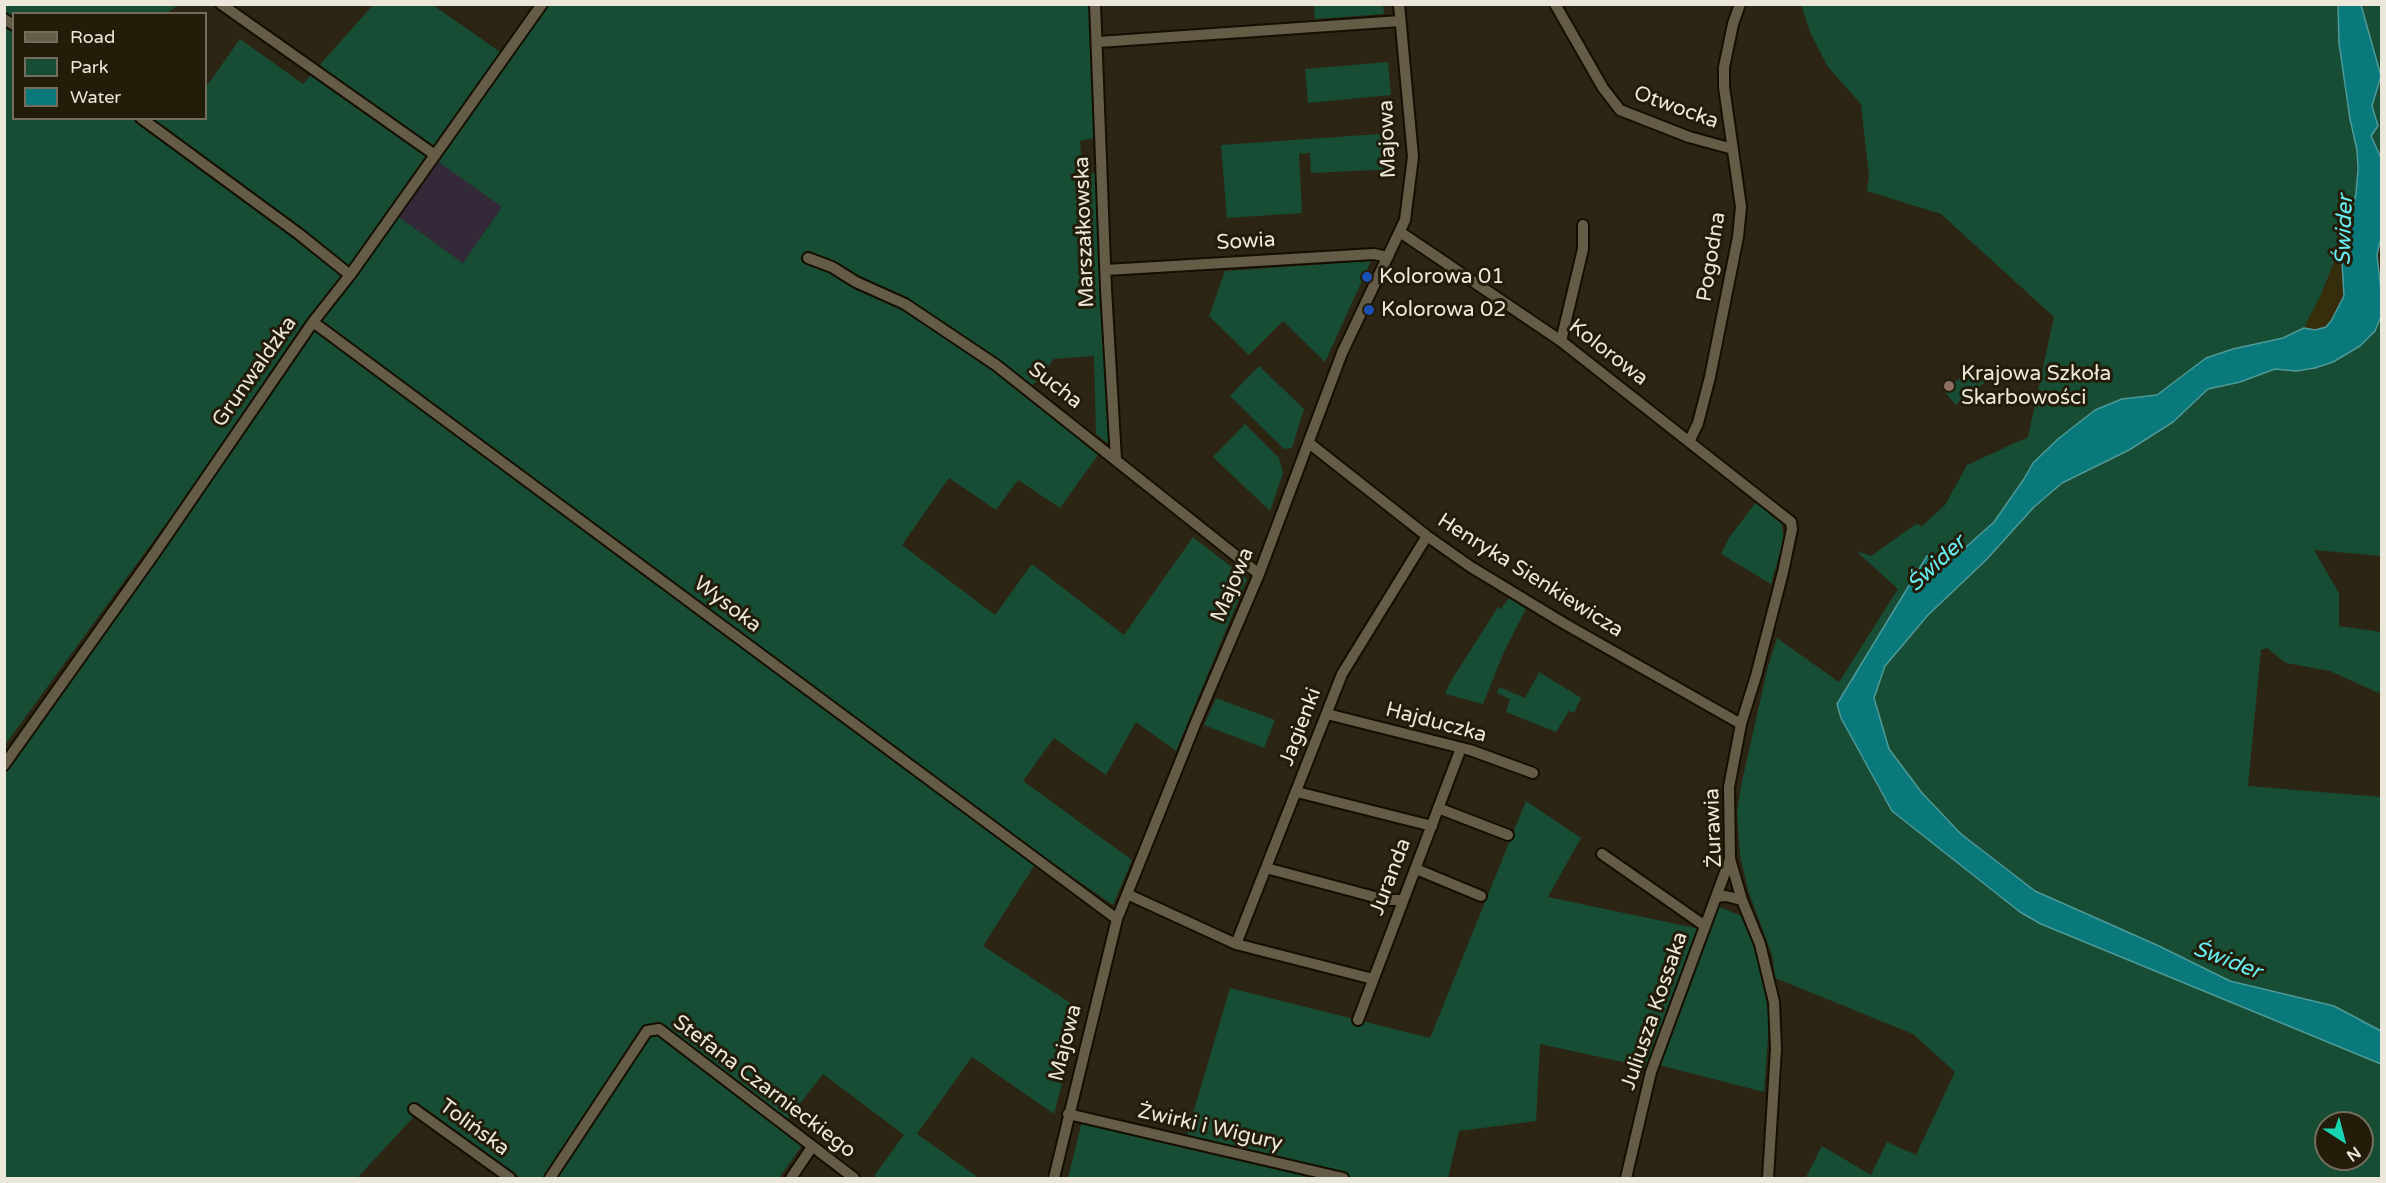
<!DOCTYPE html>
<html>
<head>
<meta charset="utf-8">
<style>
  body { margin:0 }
  #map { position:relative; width:2386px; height:1183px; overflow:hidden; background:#2d2513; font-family:"Varela Round",sans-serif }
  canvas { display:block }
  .frame { position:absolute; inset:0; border:6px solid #ece7db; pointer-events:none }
  .legend { position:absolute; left:12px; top:12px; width:195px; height:108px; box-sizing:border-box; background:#231c09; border:2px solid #736d5d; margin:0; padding:8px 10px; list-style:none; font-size:18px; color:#ece7db }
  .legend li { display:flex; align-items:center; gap:12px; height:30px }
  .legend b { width:30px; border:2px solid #736d5d }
  .north { position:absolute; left:2314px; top:1111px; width:60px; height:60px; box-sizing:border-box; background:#231c09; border:2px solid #736d5d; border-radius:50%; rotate:144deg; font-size:16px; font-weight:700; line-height:24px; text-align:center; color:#ece7db }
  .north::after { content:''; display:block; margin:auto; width:21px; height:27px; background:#18d5b2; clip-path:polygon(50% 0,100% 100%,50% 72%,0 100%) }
</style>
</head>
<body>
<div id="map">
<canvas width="2386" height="1183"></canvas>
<div class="frame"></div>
<ul class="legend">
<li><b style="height:8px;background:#655c48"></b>Road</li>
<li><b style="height:16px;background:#174d34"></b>Park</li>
<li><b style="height:16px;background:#09797c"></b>Water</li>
</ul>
<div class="north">N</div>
</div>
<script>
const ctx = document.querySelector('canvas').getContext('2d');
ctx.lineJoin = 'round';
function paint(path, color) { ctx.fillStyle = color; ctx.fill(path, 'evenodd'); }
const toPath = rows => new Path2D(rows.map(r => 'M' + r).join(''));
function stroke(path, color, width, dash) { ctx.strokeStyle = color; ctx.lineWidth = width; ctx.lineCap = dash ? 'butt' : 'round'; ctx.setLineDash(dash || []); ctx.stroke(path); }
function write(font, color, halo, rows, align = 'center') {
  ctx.font = font + ' "Varela Round",sans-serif'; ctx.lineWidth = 6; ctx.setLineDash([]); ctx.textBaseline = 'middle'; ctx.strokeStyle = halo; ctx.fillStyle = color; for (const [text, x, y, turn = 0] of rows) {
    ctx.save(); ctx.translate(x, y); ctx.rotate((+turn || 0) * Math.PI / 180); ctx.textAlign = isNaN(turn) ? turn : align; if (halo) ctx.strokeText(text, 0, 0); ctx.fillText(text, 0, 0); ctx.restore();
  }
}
paint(toPath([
  [436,159,502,207,463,263,396,215]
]), '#332939');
paint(toPath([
  [5,5,178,5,167,13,14,14,14,118,206,118,206,87,240,39,303,84,373,5,433,5,500,52,535,5,1089,5,1095,138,1080,141,1083,174,1097,173,1111,446,1096,434,1094,356,1054,359,1025,395,1100,452,1060,508,1018,480,996,510,949,478,902,545,995,615,1032,564,1124,635,1193,537,1247,579,1176,751,1136,722,1106,775,1054,738,1023,781,1132,860,1113,905,1041,855,983,946,1081,1010,1054,1114,972,1057,917,1134,979,1178,878,1178,874,1176,904,1135,823,1074,781,1128,803,1144,779,1178,521,1178,423,1107,357,1178,5,1178,5,771,311,330,303,324,216,455,5,745],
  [436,160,502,207,463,263,396,215],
  [1314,5,1383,5,1384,14,1315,19],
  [1801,5,2338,5,2339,43,2350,119,2357,150,2356,193,2350,222,2321,295,2304,328,2283,338,2233,349,2206,358,2157,395,2095,410,2058,439,2033,463,2024,479,1994,522,1956,556,1946,561,1927,557,1837,704,1878,788,1892,811,2020,912,2381,1064,2381,1178,1806,1177,1822,1146,1871,1175,1887,1142,1916,1155,1955,1072,1913,1034,1775,978,1773,958,1748,890,1740,855,1737,813,1741,786,1767,670,1777,638,1839,682,1898,589,1856,551,1871,556,1916,524,1922,526,1945,505,1967,465,2028,437,2054,317,1941,214,1867,191,1869,176,1861,104,1828,67,1811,34],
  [2326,1123,2362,1123,2362,1159,2326,1159],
  [2361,5,2381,5,2381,76,2369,35],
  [1388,62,1391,95,1308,103,1305,69],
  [2381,79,2381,160,2371,136,2378,126,2372,106],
  [1394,133,1397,169,1311,173,1310,153,1299,154,1302,213,1227,218,1221,145],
  [1371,261,1325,362,1283,321,1249,355,1209,316,1225,271],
  [2381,314,2381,556,2314,550,2339,593,2339,626,2381,632,2381,694,2330,671,2286,663,2267,648,2261,650,2248,786,2381,797,2381,1031,2334,1006,2230,981,2159,946,2035,891,1961,834,1922,793,1889,749,1874,698,1885,666,1928,615,1986,560,2034,507,2062,483,2173,422,2208,389,2240,382,2275,369,2296,371,2315,368,2375,331],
  [1259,366,1304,409,1292,448,1284,449,1230,396],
  [1974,367,1985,382,1956,405,1944,391],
  [1245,424,1279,458,1283,473,1270,511,1213,457],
  [1756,502,1781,523,1784,538,1771,584,1721,554,1729,538],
  [1509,598,1526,609,1504,652,1483,704,1445,694,1451,681,1498,607,1501,609],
  [1539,672,1581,698,1574,713,1569,711,1556,732,1506,712,1510,699,1497,693,1499,687,1525,698],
  [1216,698,1275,720,1264,748,1204,725],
  [1526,801,1581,838,1548,897,1700,929,1646,1067,1540,1044,1536,1121,1459,1131,1448,1178,1068,1178,1082,1121,1184,1144,1230,988,1430,1038],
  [1717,906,1742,916,1753,942,1765,988,1769,1023,1764,1092,1659,1065]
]), '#174d34');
paint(toPath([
  [2344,236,2342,262,2344,296,2326,327,2315,330,2304,328,2321,295]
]), '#362d0c');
const water = toPath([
  [2338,5,2361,5,2381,76,2372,106,2378,126,2371,136,2382,160,2382,233,2377,255,2381,291,2382,314,2375,331,2360,346,2333,362,2315,368,2296,371,2275,369,2240,382,2208,389,2173,422,2129,450,2062,483,2034,507,1986,560,1928,615,1885,666,1874,698,1889,749,1922,793,1961,834,2035,891,2159,946,2230,981,2334,1006,2381,1031,2381,1064,2041,924,2020,912,1892,811,1841,718,1837,704,1927,556,1946,561,1956,556,1994,522,2024,479,2033,463,2058,439,2095,410,2122,399,2157,395,2206,358,2233,349,2283,338,2304,328,2315,330,2326,327,2331,321,2344,296,2342,262,2344,236,2350,222,2356,193,2358,168,2357,150,2350,119,2339,43,2338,5]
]);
paint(water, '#09797c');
stroke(water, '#4d9a98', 1.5);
const minor = toPath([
  [221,4,435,155],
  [1095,4,1106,289,1116,459],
  [1555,4,1603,88,1620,110,1689,137,1733,149],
  [4,19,14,25],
  [1098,42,1400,21],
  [141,118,299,234,350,275],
  [1400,232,1561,341,1791,522,1792,529,1783,572,1756,676,1741,724,1729,787,1730,859,1742,900,1760,944,1774,1002,1776,1049,1768,1178],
  [808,258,832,267,856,282,905,304,996,365,1259,574],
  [1106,270,1374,254,1388,257],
  [313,322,1117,919],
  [1561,341,1583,249,1583,225],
  [1689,442,1698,423,1710,377,1738,237,1741,207,1724,87,1724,67,1733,24,1740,4],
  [1309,443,1427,536,1471,567,1565,624,1741,724],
  [1327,714,1470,750,1533,773],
  [4,765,154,554,313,322,350,275,542,4],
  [1297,792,1432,826],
  [1438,808,1508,835],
  [1602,854,1705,926],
  [1266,868,1386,900,1402,900],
  [1416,869,1481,896],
  [1127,894,1236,944,1373,979],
  [1716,897,1726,896,1742,900],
  [1236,944,1342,674,1427,536],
  [1358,1020,1461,748],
  [414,1109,510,1178],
  [1068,1114,1343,1178],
  [550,1178,647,1031,659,1029,854,1178],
  [791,1178,812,1147],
  [1054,1178,1117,919,1196,722,1259,574,1342,353,1405,220,1413,157,1399,4],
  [1626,1178,1651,1072,1730,859]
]);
stroke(minor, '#150e00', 14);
stroke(minor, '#655c48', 10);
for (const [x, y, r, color] of [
  [1367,277,6,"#1a4fb4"],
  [1369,310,6,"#1a4fb4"],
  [1949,386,6,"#8d6e63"]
]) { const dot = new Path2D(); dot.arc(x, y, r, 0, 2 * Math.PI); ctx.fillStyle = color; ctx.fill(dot); stroke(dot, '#231c09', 2); }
write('21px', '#ece7db', '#231c09', [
  ["Otwocka",1676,108,20],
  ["Majowa",1388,139,-92],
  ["Marszałkowska",1085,232,-92],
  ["Sowia",1246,242,-3],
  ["Pogodna",1712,257,-81],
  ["Kolorowa",1608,353,38],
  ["Grunwaldzka",255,372,-55],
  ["Sucha",1055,386,38],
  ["Henryka Sienkiewicza",1530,576,32],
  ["Majowa",1233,585,-67],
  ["Wysoka",727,605,37],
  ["Hajduczka",1436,723,15],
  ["Jagienki",1301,727,-69],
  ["Żurawia",1714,828,-92],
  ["Juranda",1391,877,-69],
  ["Juliusza Kossaka",1655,1011,-71],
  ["Majowa",1066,1043,-76],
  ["Stefana Czarnieckiego",764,1087,37],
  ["Tolińska",474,1128,36],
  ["Żwirki i Wigury",1210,1128,13]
]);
write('21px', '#ece7db', '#231c09', [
  ["Kolorowa 01",1379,277],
  ["Kolorowa 02",1381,310],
  ["Krajowa Szkoła",1961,374],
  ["Skarbowości",1961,398]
], 'left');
write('italic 22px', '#68eff4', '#231c09', [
  ["Świder",2345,230,-88],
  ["Świder",1937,564,-43],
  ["Świder",2227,961,21]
]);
</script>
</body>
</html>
